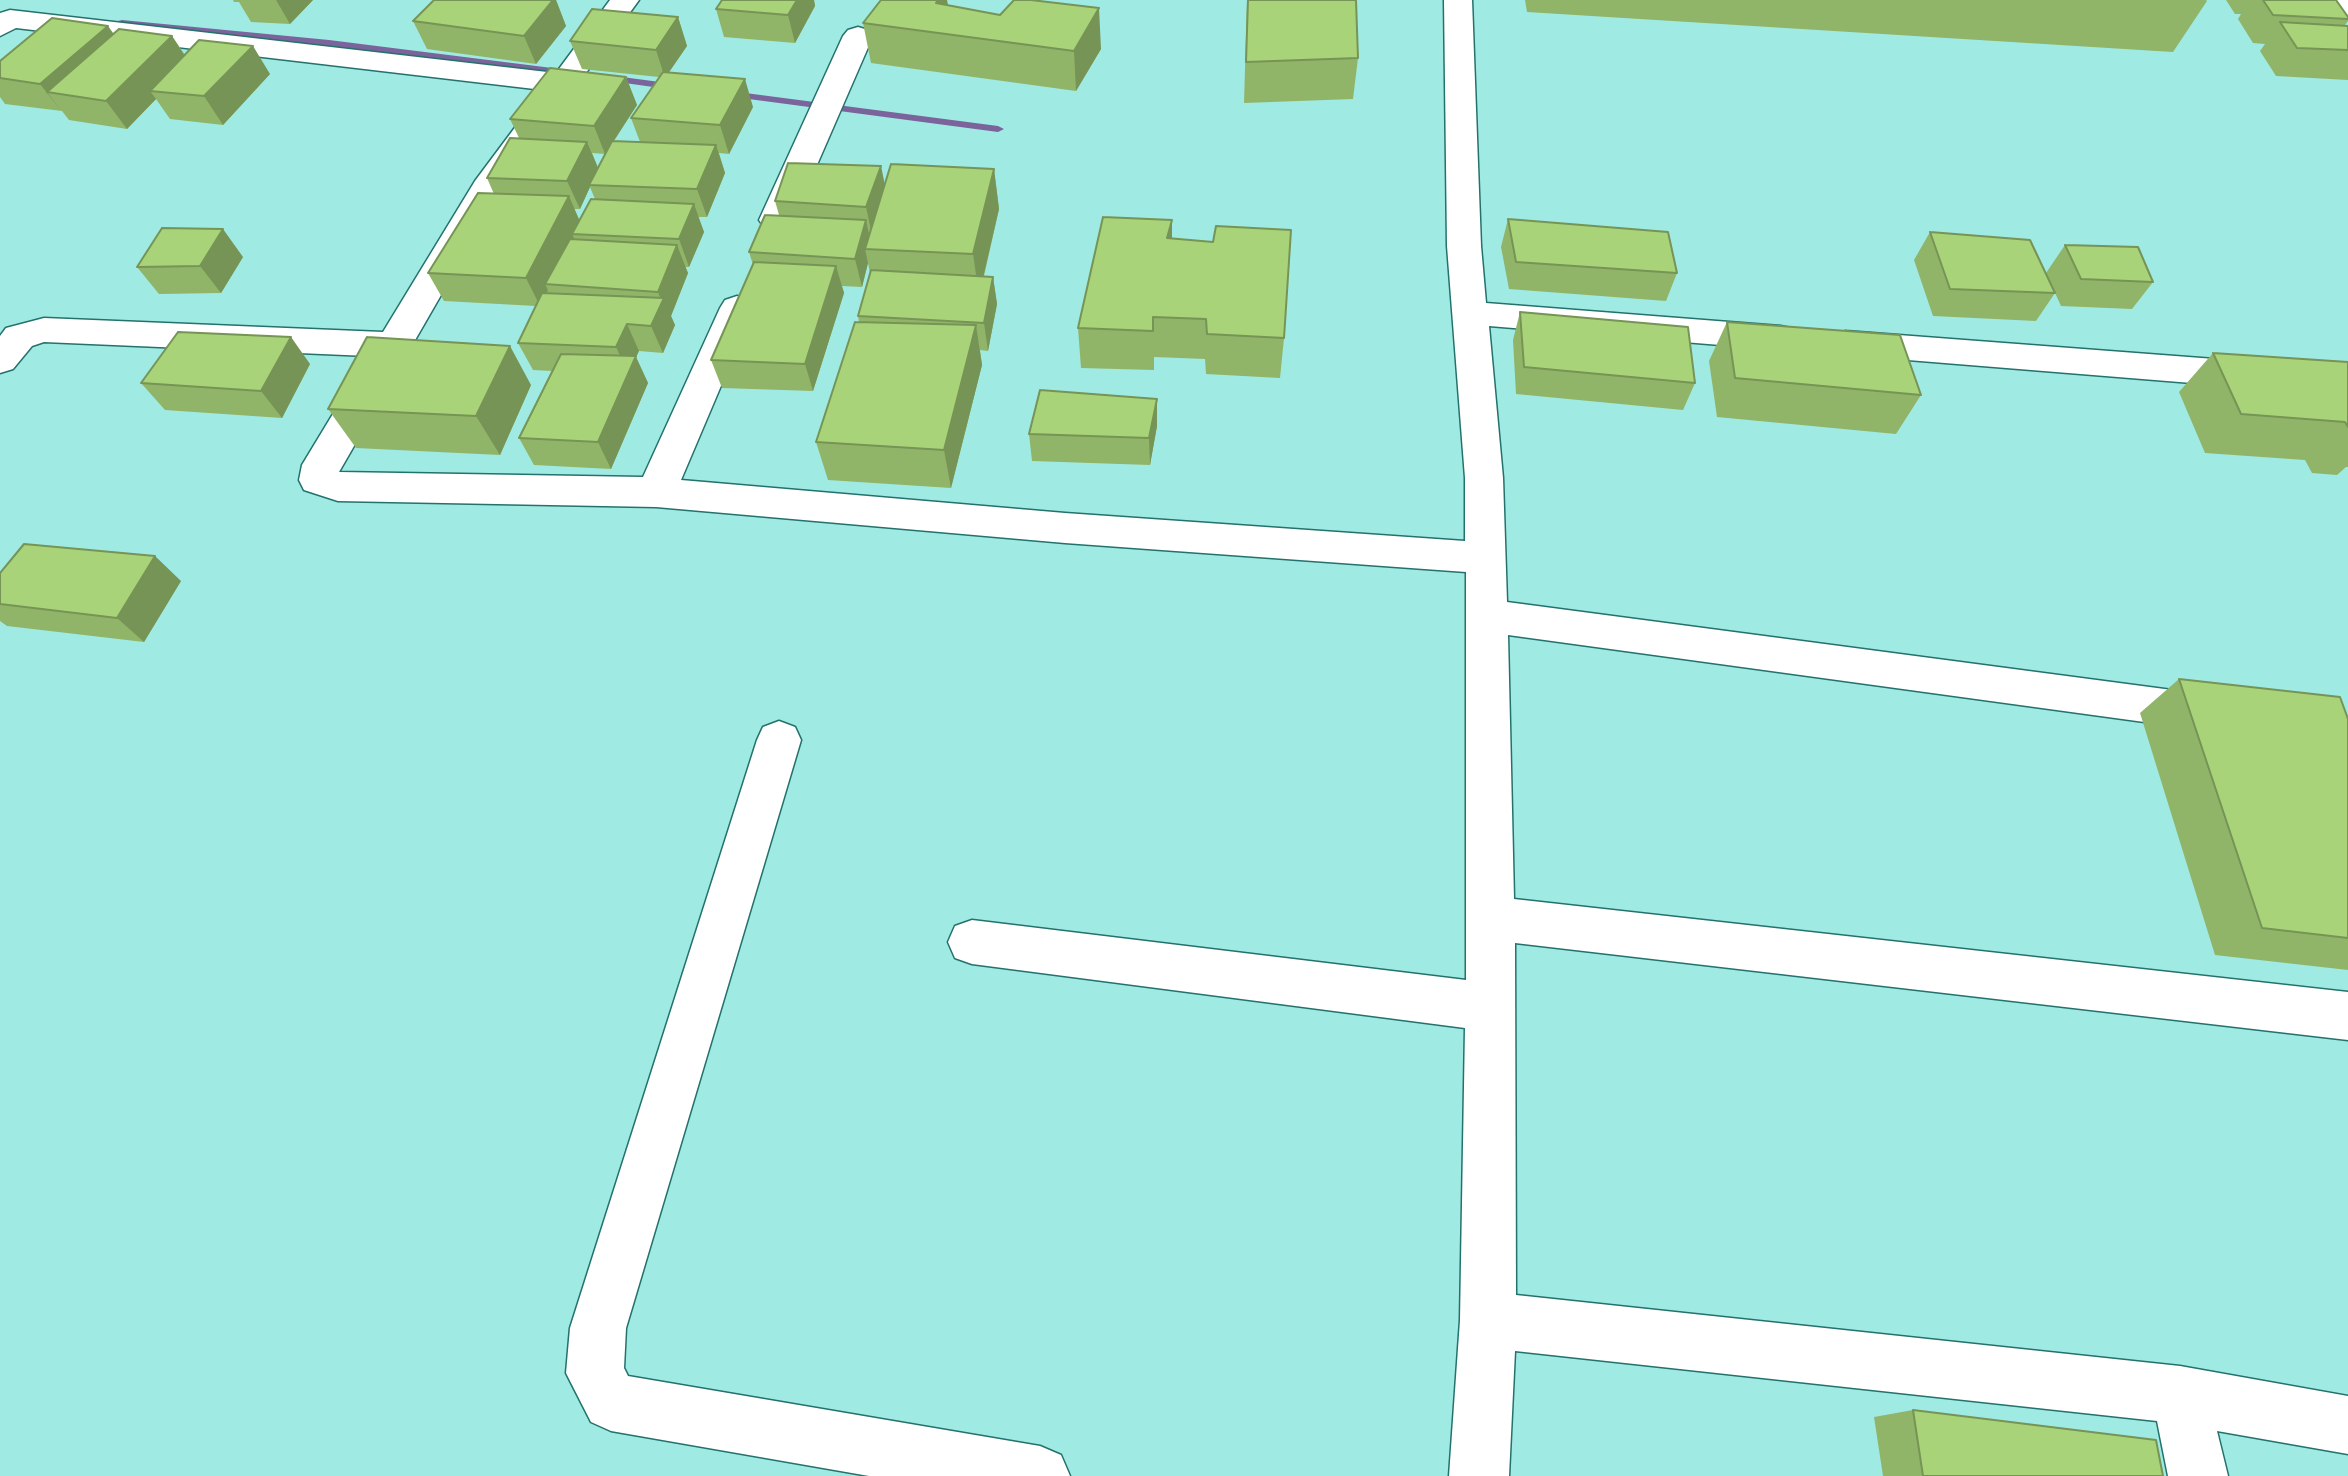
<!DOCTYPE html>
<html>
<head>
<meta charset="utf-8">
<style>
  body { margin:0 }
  canvas { display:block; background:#9feae3 }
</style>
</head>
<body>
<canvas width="2348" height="1476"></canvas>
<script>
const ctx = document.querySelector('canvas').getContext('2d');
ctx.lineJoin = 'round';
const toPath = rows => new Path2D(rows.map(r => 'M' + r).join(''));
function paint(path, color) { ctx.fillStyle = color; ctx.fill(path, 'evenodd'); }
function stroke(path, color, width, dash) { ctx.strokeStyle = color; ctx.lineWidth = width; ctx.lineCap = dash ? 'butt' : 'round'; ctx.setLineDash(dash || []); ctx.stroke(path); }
paint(toPath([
  [122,20,329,40,568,70,573,73,568,76,329,46,118,25,118,21,122,20],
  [607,75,675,84,681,87,675,90,603,80,603,76,607,75],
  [730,91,998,126,1004,129,998,132,726,96,726,92,730,91]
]), '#7b649c');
const street = toPath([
  [610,0,639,0,505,184,339,472,643,477,720,308,725,300,737,296,749,300,754,308,681,480,1065,513,1465,541,1465,478,1447,246,1444,0,1472,0,1481,246,1486,303,1781,326,1794,329,1799,338,1794,347,1781,350,1489,326,1503,478,1507,602,2210,695,2225,700,2232,713,2225,726,2210,731,1508,635,1514,899,2348,992,2348,1040,1515,943,1516,1295,2180,1366,2348,1396,2348,1454,2217,1431,2228,1476,2168,1476,2157,1421,1515,1351,1509,1476,1449,1476,1460,1320,1465,1028,972,964,955,958,948,942,955,926,972,920,1466,980,1466,572,1065,543,656,507,338,501,304,490,299,480,302,465,368,356,44,342,32,346,13,369,0,373,0,336,6,328,44,318,383,332,475,181,543,90,16,28,0,36,0,13,10,10,556,73,610,0],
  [2330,0,2348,0,2348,15,2338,12,2330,0],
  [858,27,868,30,873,36,793,220,788,227,776,231,764,227,759,220,843,36,848,30,858,27],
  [1846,331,2241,361,2254,365,2259,374,2254,383,2241,387,1846,355,1833,352,1828,343,1833,334,1846,331],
  [779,721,795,727,801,740,626,1328,624,1368,628,1376,1040,1446,1061,1455,1070,1476,869,1476,611,1431,591,1422,566,1373,570,1328,757,740,763,727,779,721]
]);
stroke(street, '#24726d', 3);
paint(street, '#fff');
paint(toPath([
  [233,0,313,0,290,24,251,22,239,2,234,2],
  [434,0,556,0,566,26,536,64,427,49,413,21],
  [722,0,814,0,815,6,795,43,724,37,716,9],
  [881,0,947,0,948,6,1101,49,1076,91,871,63,863,23],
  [1247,0,1356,0,1358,58,1353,99,1244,103],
  [1525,0,2206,0,2207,1,2173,52,1527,12],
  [2226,0,2336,0,2348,17,2348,21,2345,25,2348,26,2348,80,2276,76,2260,51,2265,44,2253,43,2238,19,2241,14,2235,14],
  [678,17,687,46,669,72,753,107,729,154,719,153,725,173,707,217,698,217,704,232,689,267,685,267,688,273,671,316,675,325,663,353,639,351,636,357,648,383,611,469,534,465,519,438,552,371,533,370,518,343,536,306,444,301,428,273,494,194,487,178,519,138,510,119,626,77,637,105,614,141,640,142,631,118,659,77,582,69,570,41],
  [592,153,605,154,598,168],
  [590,187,595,199,580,221,574,209,580,209],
  [113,34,172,36,185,55,270,74,223,125,170,119,156,99,127,129,69,120,62,111,5,104,0,97,0,61],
  [994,169,999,209,984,276,993,277,997,304,988,351,980,350,982,365,951,488,828,480,816,442,859,322,858,316,870,273,868,263,862,287,842,286,844,293,813,391,722,388,711,360,753,265,749,252,779,215,775,201],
  [1508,219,1677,273,1666,301,1509,289,1501,247],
  [1930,232,2055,293,2036,321,1933,316,1914,260],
  [1172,239,1284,338,1280,378,1206,374,1205,359,1154,357,1154,370,1081,368,1078,328],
  [2065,245,2153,282,2132,309,2061,306,2046,273],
  [243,257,221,293,159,294,137,267],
  [1520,312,1695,383,1683,410,1516,394,1513,340],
  [1727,322,1921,395,1896,434,1717,417,1709,361],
  [2213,353,2348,362,2348,467,2346,467,2337,475,2312,473,2305,460,2205,453,2179,392],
  [310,364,282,418,165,410,141,383],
  [531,385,500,455,356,448,328,409],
  [1157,426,1150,465,1032,461,1029,434],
  [0,573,181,581,144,642,7,626,0,621],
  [2179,679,2348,719,2348,970,2215,955,2140,713],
  [1913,1410,2163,1476,1883,1476,1874,1417]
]), '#91b568');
paint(toPath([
  [276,0,313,0,290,24],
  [553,0,556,0,566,26,536,64,524,36],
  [797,0,814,0,815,6,795,43,788,15],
  [938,0,947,0,952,31,936,3],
  [1099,8,1101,49,1076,91,1074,51],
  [678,17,687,46,665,78,656,50],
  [108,26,128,54,47,92,62,112,40,84],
  [172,36,190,64,150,91,156,99,127,129,106,101],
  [253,46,270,74,223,125,204,96],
  [626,77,637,105,605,154,594,126],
  [745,79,753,107,729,154,720,125],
  [587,142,599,170,589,185,590,187,580,209,567,181],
  [716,145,725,173,707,217,697,189],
  [881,166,887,195,872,235,866,207],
  [994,169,999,209,979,295,973,254],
  [569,196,581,224,572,234,574,238,551,285,545,284,548,290,540,306,526,278],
  [694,204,704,232,689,267,679,239],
  [866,220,872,248,865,249,868,263,862,287,855,259],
  [1172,220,1172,260,1167,238],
  [223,229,243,257,221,293,200,266],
  [677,245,688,273,671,316,675,325,663,353,651,326,662,302,658,292],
  [836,266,844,293,813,391,805,364],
  [993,277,997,304,988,351,984,323],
  [627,324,639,351,636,357,648,383,611,469,598,442,628,373,616,347],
  [976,325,982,365,951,488,944,450],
  [291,337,310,364,282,418,261,391],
  [510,346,531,385,500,455,476,416],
  [1157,399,1157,426,1150,465,1149,438],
  [155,556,181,581,144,642,117,618]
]), '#769455');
const building = toPath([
  [434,0,553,0,524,36,413,21,434,0],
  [722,0,797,0,788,15,716,9,722,0],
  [881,0,938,0,936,3,1000,15,1014,0,1031,0,1099,8,1074,51,863,23,881,0],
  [1248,0,1356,0,1358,58,1246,62,1248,0],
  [2263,0,2336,0,2348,17,2348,19,2273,15,2263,0],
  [592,9,678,17,656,50,570,41,592,9],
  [52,18,108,26,40,84,0,78,0,61,52,18],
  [2280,22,2348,26,2348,50,2297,48,2280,22],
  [119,29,172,36,106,101,47,92,119,29],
  [199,40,253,46,204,96,150,91,199,40],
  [550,68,626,77,594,126,510,119,550,68],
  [663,72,745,79,720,125,631,118,663,72],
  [510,138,587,142,567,181,487,178,510,138],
  [612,141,716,145,697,189,589,185,612,141],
  [788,163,881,166,866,207,775,201,788,163],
  [891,164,994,169,973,254,865,249,891,164],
  [478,193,569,196,526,278,428,273,478,193],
  [591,199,694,204,679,239,572,234,591,199],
  [765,215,866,220,855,259,749,252,765,215],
  [1103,217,1172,220,1167,238,1213,242,1216,226,1291,230,1284,338,1207,334,1206,319,1153,317,1153,331,1078,328,1103,217],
  [1508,219,1668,232,1677,273,1516,262,1508,219],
  [162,228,223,229,200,266,137,267,162,228],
  [1930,232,2030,240,2055,293,1950,289,1930,232],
  [570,239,677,245,658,292,545,284,570,239],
  [2065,245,2138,247,2153,282,2081,279,2065,245],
  [754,262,836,266,805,364,711,360,754,262],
  [871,270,993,277,984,323,858,316,871,270],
  [542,293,664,298,651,326,627,324,616,347,518,343,542,293],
  [1520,312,1688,327,1695,383,1524,367,1520,312],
  [855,322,976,325,944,450,816,442,855,322],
  [1727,322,1900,335,1921,395,1735,378,1727,322],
  [178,332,291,337,261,391,141,383,178,332],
  [367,337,510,346,476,416,328,409,367,337],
  [2213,353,2348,362,2348,427,2345,422,2241,414,2213,353],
  [561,354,636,356,598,442,519,438,561,354],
  [1040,390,1157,399,1149,438,1029,434,1040,390],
  [24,544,155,556,117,618,0,604,0,573,24,544],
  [2179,679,2340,697,2348,719,2348,938,2262,928,2179,679],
  [1913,1410,2156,1440,2163,1476,1923,1476,1913,1410]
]);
paint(building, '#a9d379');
stroke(building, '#769455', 2);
</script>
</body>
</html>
